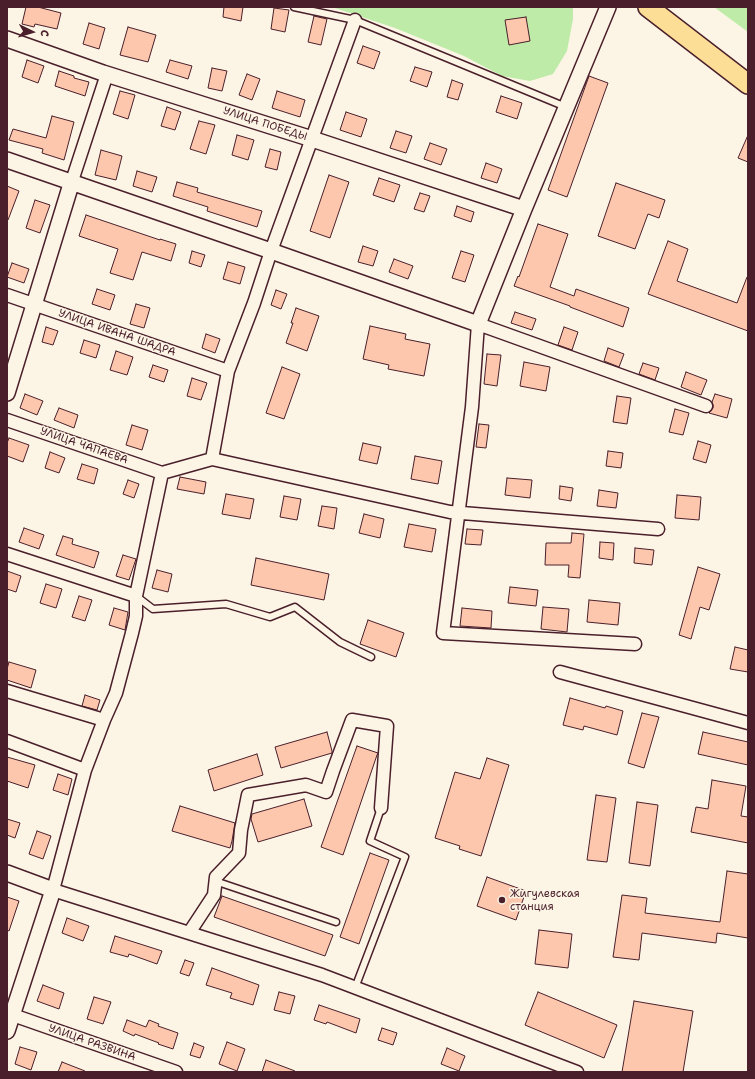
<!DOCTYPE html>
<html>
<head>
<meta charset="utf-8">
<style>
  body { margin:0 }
  #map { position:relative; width:755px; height:1079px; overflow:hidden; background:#fcf5e5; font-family:"Shantell Sans",sans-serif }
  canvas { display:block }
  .frame { position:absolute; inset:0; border:8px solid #4a1f2b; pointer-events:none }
  .north { position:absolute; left:12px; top:12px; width:40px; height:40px; -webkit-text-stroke:3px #fcf5e5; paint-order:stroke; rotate:95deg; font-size:11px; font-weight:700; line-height:16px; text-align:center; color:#4a1f2b }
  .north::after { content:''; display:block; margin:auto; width:14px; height:18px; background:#4a1f2b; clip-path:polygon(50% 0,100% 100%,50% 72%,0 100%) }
</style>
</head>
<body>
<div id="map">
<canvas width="755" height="1079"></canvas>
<div class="frame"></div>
<div class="north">С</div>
</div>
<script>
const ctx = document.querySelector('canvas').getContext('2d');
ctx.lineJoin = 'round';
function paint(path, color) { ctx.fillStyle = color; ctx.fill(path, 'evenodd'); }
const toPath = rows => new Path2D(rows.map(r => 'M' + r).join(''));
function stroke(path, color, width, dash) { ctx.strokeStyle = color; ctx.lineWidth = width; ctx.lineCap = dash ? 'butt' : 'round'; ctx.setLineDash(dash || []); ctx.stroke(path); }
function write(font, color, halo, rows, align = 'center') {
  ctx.font = font + ' "Shantell Sans",sans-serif'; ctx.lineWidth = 3; ctx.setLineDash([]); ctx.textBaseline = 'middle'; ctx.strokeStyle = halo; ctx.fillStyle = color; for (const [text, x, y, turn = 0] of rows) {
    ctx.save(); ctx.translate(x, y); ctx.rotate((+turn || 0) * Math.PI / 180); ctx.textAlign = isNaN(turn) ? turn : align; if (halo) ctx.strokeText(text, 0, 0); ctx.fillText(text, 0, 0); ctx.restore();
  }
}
paint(toPath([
  [332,7,573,7,573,19,567,51,553,74,530,81,502,76,464,56,395,28],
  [714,7,748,7,748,32]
]), '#beeba8');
const building = toPath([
  [26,7,38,7,61,13,57,29,35,24,34,27,22,24,26,7],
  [224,7,243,7,241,21,223,17,224,7],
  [274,8,289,10,285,32,271,29,274,8],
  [314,16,327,19,321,45,308,42,314,16],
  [526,17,530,41,509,45,505,20,526,17],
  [89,23,105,28,99,49,83,44,89,23],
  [128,27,156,35,148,62,120,55,128,27],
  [363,46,380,52,374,69,357,63,363,46],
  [27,60,44,66,38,83,22,77,27,60],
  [170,60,192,66,188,79,166,72,170,60],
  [415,67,432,72,427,87,410,81,415,67],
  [212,68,227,71,222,91,208,88,212,68],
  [59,71,74,76,74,78,89,82,85,96,55,86,59,71],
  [247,74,260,79,252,100,239,95,247,74],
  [589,76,608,83,567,197,548,190,589,76],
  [452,80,463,84,458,100,447,97,452,80],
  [120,91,135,95,128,119,113,114,120,91],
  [277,91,305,100,300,117,272,108,277,91],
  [501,96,522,103,517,119,496,112,501,96],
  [167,107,181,112,175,130,161,126,167,107],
  [346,112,367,119,361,137,340,130,346,112],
  [52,116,74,122,64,160,42,153,43,149,9,140,13,129,46,138,52,116],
  [199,121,215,125,206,154,190,149,199,121],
  [396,131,412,136,406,153,390,148,396,131],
  [237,135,254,140,248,160,232,155,237,135],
  [748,135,748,162,738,158,748,135],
  [430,143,447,149,441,165,424,159,430,143],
  [270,149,281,152,277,170,265,167,270,149],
  [101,150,122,156,116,180,95,175,101,150],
  [486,163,502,169,497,183,481,178,486,163],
  [137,171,157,177,152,192,133,186,137,171],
  [329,175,349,182,330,238,310,231,329,175],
  [379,178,400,185,394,202,373,195,379,178],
  [177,182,198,188,197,192,262,211,257,227,207,211,208,207,173,196,177,182],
  [616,183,665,200,659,218,648,214,635,249,598,236,616,183],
  [7,186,19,191,8,220,7,220,7,186],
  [420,193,430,196,424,212,414,209,420,193],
  [35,200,50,205,40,233,26,228,35,200],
  [457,206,474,212,471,222,454,216,457,206],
  [86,215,160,240,160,239,176,244,171,261,142,252,133,280,110,273,118,249,79,236,86,215],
  [538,224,568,234,550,287,574,296,576,289,629,308,623,327,570,307,570,306,514,286,518,276,519,277,538,224],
  [668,241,688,249,677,281,737,303,747,277,748,277,748,331,648,294,668,241],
  [363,246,378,251,373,266,358,262,363,246],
  [192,251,205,255,201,267,189,263,192,251],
  [461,251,474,255,465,282,452,278,461,251],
  [394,259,413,266,408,279,389,272,394,259],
  [228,262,245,267,240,284,223,279,228,262],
  [12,263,29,269,24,283,7,277,12,263],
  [97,289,115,295,110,310,92,304,97,289],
  [276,290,287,294,281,309,271,305,276,290],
  [136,304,150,308,144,328,130,324,136,304],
  [296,308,319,316,307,351,286,343,293,323,291,323,296,308],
  [515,312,536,319,532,330,511,323,515,312],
  [370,326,406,334,405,339,430,344,424,376,388,369,389,365,363,359,370,326],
  [46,327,58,331,53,345,42,342,46,327],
  [564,327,578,332,572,350,558,345,564,327],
  [206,334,220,339,215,353,202,348,206,334],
  [84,340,100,345,96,358,80,353,84,340],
  [608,348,624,354,619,367,604,361,608,348],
  [116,351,133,357,127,375,110,370,116,351],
  [487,354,501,355,497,386,484,384,487,354],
  [524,362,550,367,546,391,520,386,524,362],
  [643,363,659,368,655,380,639,374,643,363],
  [153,365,168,370,164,382,149,377,153,365],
  [282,367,300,374,284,419,266,413,282,367],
  [686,372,707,380,701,395,681,387,686,372],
  [192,378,207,383,201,400,187,396,192,378],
  [25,394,43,401,37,415,20,408,25,394],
  [715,394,732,399,727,418,709,413,713,408,713,405,712,402,715,394],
  [617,396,631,398,627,424,613,422,617,396],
  [59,408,78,415,74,428,54,420,59,408],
  [675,409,689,413,683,435,669,432,675,409],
  [479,424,489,425,486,448,476,447,479,424],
  [132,425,148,430,142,450,126,445,132,425],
  [9,438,29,445,23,462,7,456,7,443,9,438],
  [698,441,711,445,706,463,693,459,698,441],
  [363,443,381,447,377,464,359,460,363,443],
  [608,451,623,453,621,468,606,466,608,451],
  [50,452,65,458,59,473,45,468,50,452],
  [415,456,442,461,438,484,411,479,415,456],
  [82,464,98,469,94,484,77,479,82,464],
  [180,477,206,482,204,494,177,489,180,477],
  [507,478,532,480,530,498,505,495,507,478],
  [128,480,139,484,134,498,123,494,128,480],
  [560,486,573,488,571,501,559,499,560,486],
  [599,490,618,493,616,508,597,506,599,490],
  [226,494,254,499,250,519,222,514,226,494],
  [677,495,701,497,699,520,675,518,677,495],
  [284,496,301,499,297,520,280,517,284,496],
  [322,506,337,508,334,529,318,526,322,506],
  [364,514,384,519,380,538,359,533,364,514],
  [409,524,436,529,432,552,404,547,409,524],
  [24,528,44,535,39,549,19,542,24,528],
  [467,529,483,530,481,545,465,544,467,529],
  [572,533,584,534,580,578,568,577,569,565,545,565,546,543,571,543,572,533],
  [63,536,73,539,72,544,99,552,94,568,56,555,63,536],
  [600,542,614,543,613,560,599,558,600,542],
  [635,548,654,550,652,565,634,563,635,548],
  [123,555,136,559,129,580,116,576,123,555],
  [256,558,329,574,324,600,251,585,256,558],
  [698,567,720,574,709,610,700,607,691,639,679,635,698,567],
  [157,570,172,574,168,592,152,588,157,570],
  [7,571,21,576,16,592,7,589,7,571],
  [46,584,62,589,56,608,40,603,46,584],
  [510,587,538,590,536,606,508,603,510,587],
  [79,596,92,600,85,621,72,617,79,596],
  [589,600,620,603,618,625,587,622,589,600],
  [543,607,569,609,567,632,541,629,543,607],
  [114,608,128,612,125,630,109,625,114,608],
  [462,608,492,611,491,628,460,626,462,608],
  [368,620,404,633,396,657,360,644,368,620],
  [735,647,748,650,748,672,730,669,735,647],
  [9,662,36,670,31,688,7,680,7,669,9,662],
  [85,695,100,700,97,710,82,706,85,695],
  [570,698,605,708,606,706,623,711,617,735,584,726,583,730,563,725,570,698],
  [642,713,659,717,644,768,628,763,642,713],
  [327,732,332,751,332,753,281,768,275,747,327,732],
  [703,732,748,742,748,765,698,754,703,732],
  [357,746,378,753,377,755,343,855,321,847,357,746],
  [257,754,263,775,214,791,208,770,257,754],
  [7,757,35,765,28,788,7,781,7,757],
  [487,758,509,765,481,856,459,849,460,846,435,838,455,772,480,779,487,758],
  [58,774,72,779,68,795,53,790,58,774],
  [712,780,746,786,741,816,748,817,748,843,691,832,696,807,708,809,712,780],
  [596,795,616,798,607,862,587,860,596,795],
  [304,799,312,826,258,842,251,819,252,814,304,799],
  [637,802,658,805,650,866,629,863,637,802],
  [180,806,235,823,232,841,230,848,172,831,180,806],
  [7,819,20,823,15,838,7,835,7,819],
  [37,831,51,836,43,859,29,854,37,831],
  [370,853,389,860,359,944,340,937,370,853],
  [727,871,748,874,748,938,717,933,716,943,642,933,639,960,613,957,622,895,647,898,645,913,720,922,727,871],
  [487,877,526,891,516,920,477,906,487,877],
  [222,896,333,935,325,956,214,917,222,896],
  [7,897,19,901,9,931,7,930,7,897],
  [67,918,89,926,83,941,62,933,67,918],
  [539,930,572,934,568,968,535,964,539,930],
  [115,936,162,951,157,964,129,954,128,957,110,952,115,936],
  [185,960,194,963,189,976,180,973,185,960],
  [212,968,259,985,253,1005,230,998,232,993,206,985,212,968],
  [43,985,64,993,59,1009,37,1001,43,985],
  [279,992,295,996,290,1014,274,1010,279,992],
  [538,992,617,1025,604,1058,525,1025,538,992],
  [94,997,111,1002,103,1024,87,1019,94,997],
  [634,1001,693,1011,683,1072,622,1072,634,1001],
  [319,1005,360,1019,356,1033,327,1022,326,1024,314,1020,319,1005],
  [127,1020,146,1027,149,1020,159,1024,158,1026,178,1033,173,1049,158,1044,159,1043,135,1034,134,1036,123,1031,127,1020],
  [382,1028,397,1033,393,1045,378,1040,382,1028],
  [227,1042,245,1049,237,1071,219,1064,227,1042],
  [194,1043,204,1047,200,1058,190,1055,194,1043],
  [20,1047,37,1052,31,1070,15,1064,20,1047],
  [447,1048,465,1056,459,1071,441,1064,447,1048],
  [266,1060,295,1071,295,1072,262,1072,266,1060],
  [62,1062,85,1071,85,1072,58,1072,62,1062]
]);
paint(building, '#fcc7ad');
stroke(building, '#4a1f2b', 1);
const service = toPath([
  [294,7,355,20,566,107],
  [136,596,153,609,226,604,270,617,295,607,340,642,371,657],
  [215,881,336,922],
  [355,988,405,857,370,841,381,808]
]);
const minor = toPath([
  [72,181,107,74],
  [7,295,228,371],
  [7,420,162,473],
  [212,459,450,512,658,529],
  [162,473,136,596,136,616,132,633,116,693,104,720,85,770,53,890,322,975,577,1072],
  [162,473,212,459,228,371,254,303,271,251,355,20],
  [7,554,136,596],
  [635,644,443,633,472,407,478,324,706,406],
  [560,672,748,723],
  [7,691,104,720],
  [7,741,85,770],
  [189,933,214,895,216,877,239,853,241,830,248,795,306,785,326,792,333,771,352,720,387,726,381,808],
  [7,1013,176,1072]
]);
const tertiary = toPath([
  [7,39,103,73,312,139,524,209],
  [7,160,271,251,478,324,524,209,608,7],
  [7,393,72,181],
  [7,873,53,890,7,1031]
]);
const primary = toPath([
  [648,7,748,84]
]);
stroke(service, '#4a1f2b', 9);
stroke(minor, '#4a1f2b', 15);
stroke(tertiary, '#4a1f2b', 18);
stroke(primary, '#4a1f2b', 22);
stroke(service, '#fcf5e5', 6);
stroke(minor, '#fcf5e5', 12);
stroke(tertiary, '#fcf5e5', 15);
stroke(primary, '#fdde96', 19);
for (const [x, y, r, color] of [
  [502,900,4,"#4a1f2b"]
]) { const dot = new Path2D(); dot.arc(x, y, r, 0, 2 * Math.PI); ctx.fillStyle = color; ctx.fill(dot); stroke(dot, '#fcf5e5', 1.5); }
write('11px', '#4a1f2b', '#fcf5e5', [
  ["УЛИЦА ПОБЕДЫ",265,124,18],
  ["УЛИЦА ИВАНА ШАДРА",117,333,19],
  ["УЛИЦА ЧАПАЕВА",84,446,19],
  ["УЛИЦА РАЗВИНА",92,1043,19]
]);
write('11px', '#4a1f2b', '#fcf5e5', [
  ["Жигулевская",510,894],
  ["станция",510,907]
], 'left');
</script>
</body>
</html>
